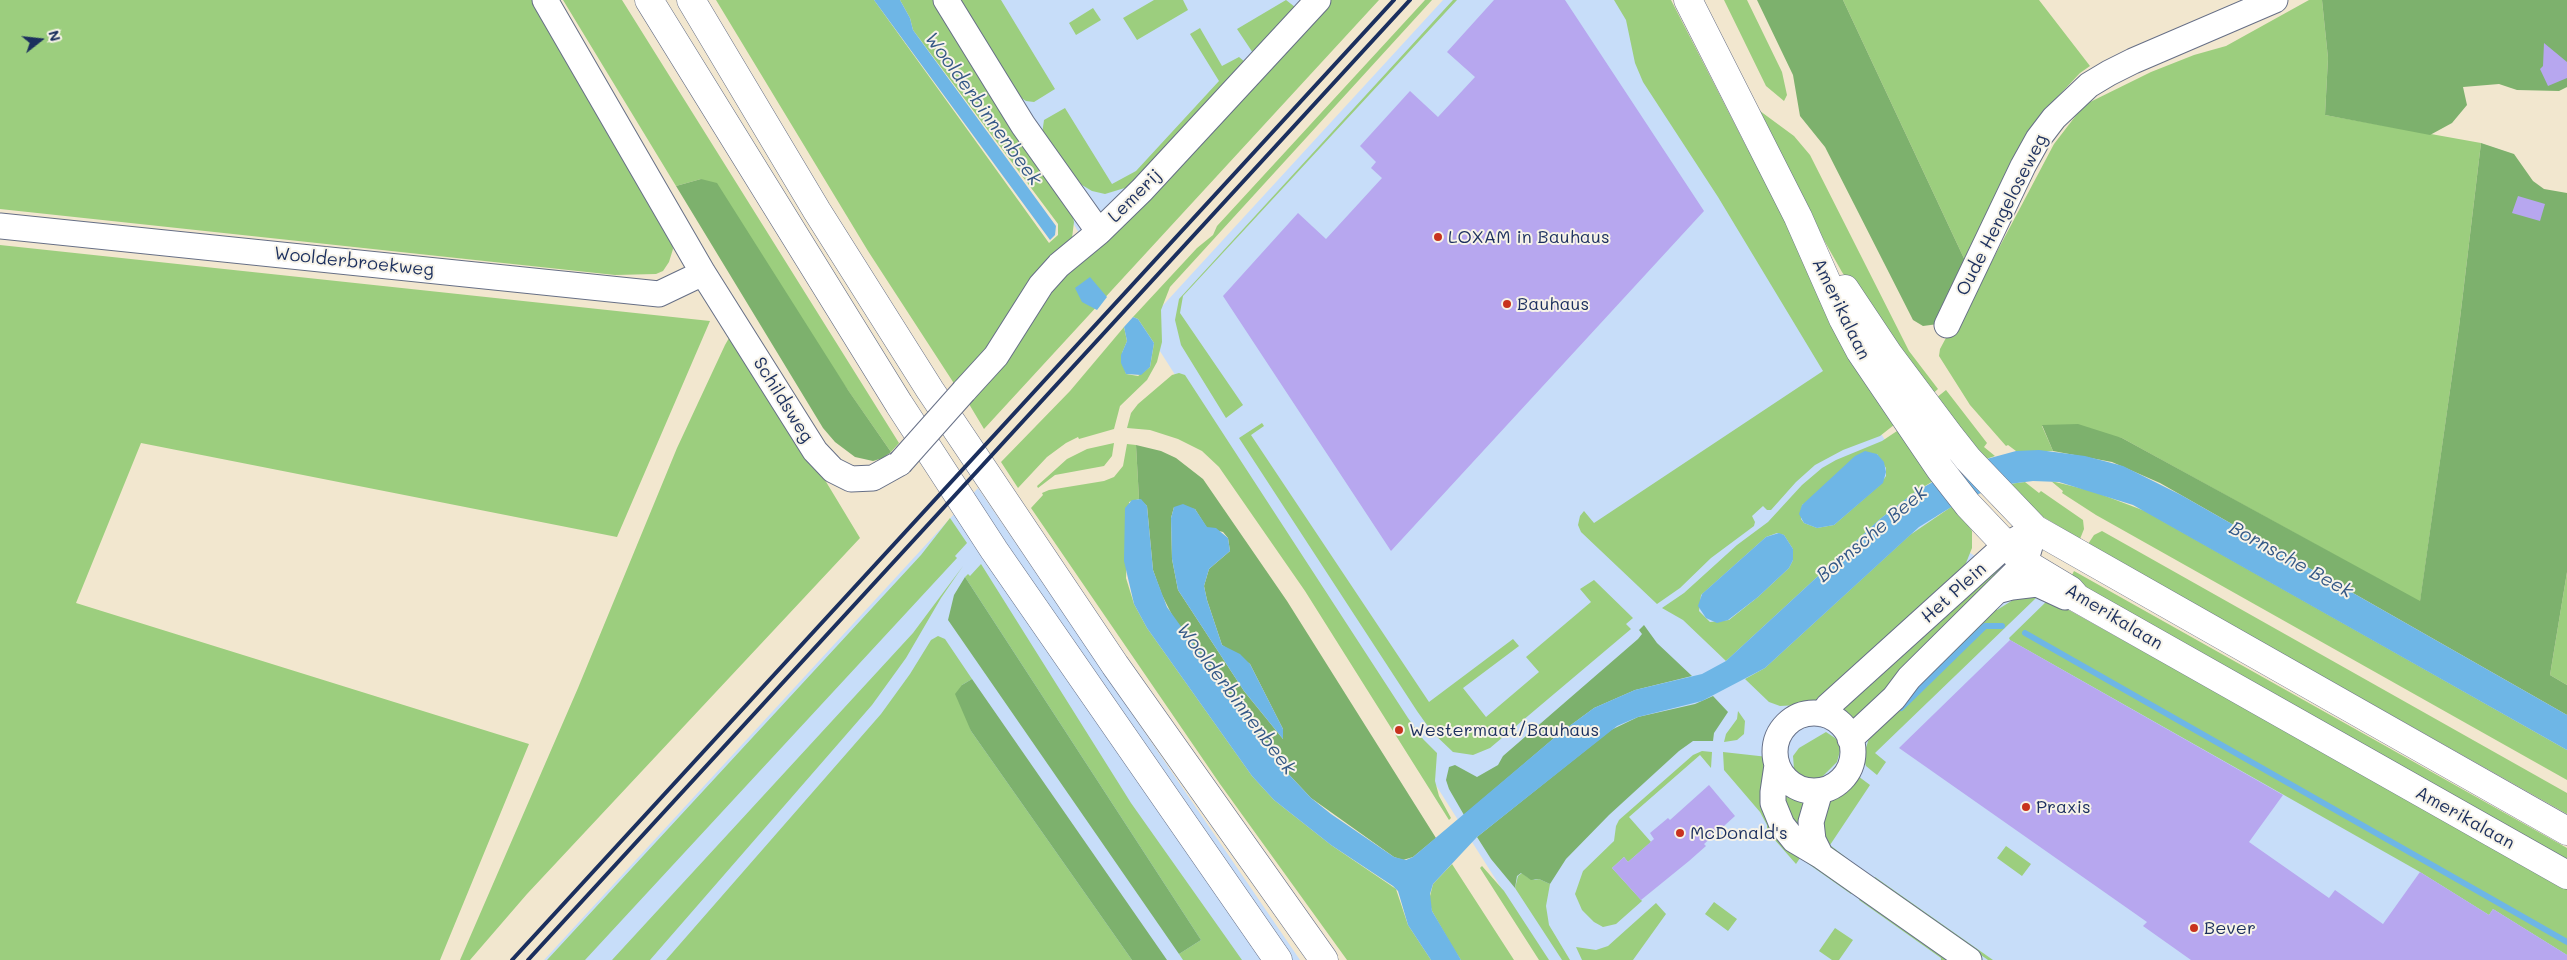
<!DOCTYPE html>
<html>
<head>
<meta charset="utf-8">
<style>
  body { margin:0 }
  #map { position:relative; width:2567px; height:960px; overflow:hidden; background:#f2e7cf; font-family:Mali,sans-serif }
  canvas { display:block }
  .north { position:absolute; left:15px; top:15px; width:50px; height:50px; -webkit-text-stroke:4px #f7f3e8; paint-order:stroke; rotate:74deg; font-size:14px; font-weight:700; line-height:20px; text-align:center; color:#1b2f5e }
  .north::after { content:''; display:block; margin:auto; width:18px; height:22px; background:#1b2f5e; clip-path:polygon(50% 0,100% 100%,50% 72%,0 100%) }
</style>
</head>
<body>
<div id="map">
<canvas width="2567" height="960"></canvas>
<div class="north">N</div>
</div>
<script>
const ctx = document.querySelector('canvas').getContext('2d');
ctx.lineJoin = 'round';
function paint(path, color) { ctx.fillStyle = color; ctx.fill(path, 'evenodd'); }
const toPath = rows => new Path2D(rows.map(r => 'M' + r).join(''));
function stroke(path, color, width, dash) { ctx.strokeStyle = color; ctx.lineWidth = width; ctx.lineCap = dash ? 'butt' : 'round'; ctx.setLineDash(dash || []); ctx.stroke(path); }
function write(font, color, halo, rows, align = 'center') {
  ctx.font = font + ' Mali,sans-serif'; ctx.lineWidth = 4; ctx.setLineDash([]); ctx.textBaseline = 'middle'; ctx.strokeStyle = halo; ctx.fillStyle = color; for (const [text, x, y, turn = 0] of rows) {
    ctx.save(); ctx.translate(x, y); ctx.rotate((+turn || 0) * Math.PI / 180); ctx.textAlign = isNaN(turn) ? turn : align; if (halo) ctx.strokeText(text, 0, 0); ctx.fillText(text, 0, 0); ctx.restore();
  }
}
paint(toPath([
  [938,0,1366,0,1108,281],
  [1443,0,1633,0,1781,271,1915,489,1962,548,2567,919,2567,960,1547,960,1144,326],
  [978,488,1300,960,544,960]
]), '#c7ddf9');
paint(toPath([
  [0,0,532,0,621,157,671,234,673,249,669,262,663,271,656,274,615,275,0,209],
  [563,0,622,0,899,443,891,452,701,179,676,186],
  [716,0,874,0,1049,243,1058,235,1058,224,913,30,910,18,900,0,935,0,1071,209,1074,222,1072,238,991,346,955,385,868,251],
  [960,0,1001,0,1055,89,1034,102,1026,101,1018,96],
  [1154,0,1183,0,1188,10,1137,40,1123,18],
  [1286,0,1295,7,1253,53,1237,29],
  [1330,0,1379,0,984,429,969,404,1044,297],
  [1425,0,1432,0,1170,287,1161,310,1162,342,1157,362,1147,380,1120,406,1114,429,1079,439,1078,437,1066,443,1047,457,1018,488,1001,462,1070,391,1124,327,1127,341,1122,353,1126,374,1138,376,1150,367,1154,343,1138,319,1133,317,1197,248,1213,235,1217,226],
  [1453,0,1457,0,1183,296,1180,313,1243,405,1226,418,1181,345,1175,320,1179,299],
  [1614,0,1671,0,1748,150,1750,149,1899,421,1880,436,1843,450,1815,465,1796,482,1771,510,1767,510,1763,506,1752,516,1755,522,1754,526,1711,558,1680,588,1657,604,1581,532,1578,525,1580,516,1584,511,1594,523,1823,371,1718,197,1643,82,1635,63,1626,20],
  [1724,0,1747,0,1782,72,1787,95,1784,101,1766,86],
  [1843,0,2039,0,2090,66,2080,73,2050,105,1968,267],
  [2309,0,2322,0,2328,58,2325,115,2481,143,2459,327,2420,602,2122,438,2042,426,2053,451,2016,451,2008,445,2006,446,1970,405,1939,356,1940,349,1963,306,1983,278,2054,144,2084,105,2151,72,2194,55,2226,46],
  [1093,8,1101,20,1076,35,1069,23],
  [1200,28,1222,66,1239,57,1245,62,1128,187,1105,194,1092,191,1082,185,1042,134,1044,120,1065,108,1112,184,1136,171,1219,81,1190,34],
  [1760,111,1794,136,1810,155,1909,351,1938,389,1928,398,1842,272,1808,212],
  [0,245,710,321,617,537,141,443,76,603,529,744,440,960,0,960],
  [738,336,860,538,527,894,470,960,460,960,578,688,677,448,725,345,729,338],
  [1179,373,1185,375,1408,718,1423,739,1437,753,1435,781,1439,796,1451,818,1449,820,1305,591,1219,467,1202,451,1178,439,1150,430,1127,428,1131,413,1138,404,1172,375],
  [1946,390,1987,443,1984,447,1995,456,1983,460,1931,402],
  [1262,423,1264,426,1251,435,1429,702,1513,639,1519,646,1463,688,1486,717,1539,672,1526,657,1591,602,1580,589,1594,580,1633,618,1626,624,1631,629,1490,748,1473,755,1453,752,1432,732,1417,711,1239,438],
  [1903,427,1935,480,1915,492,1880,519,1726,661,1683,620,1662,608,1684,593,1737,545,1768,522,1802,485,1822,468,1836,460,1882,441],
  [1877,454,1886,468,1886,476,1880,485,1834,525,1817,528,1804,523,1801,519,1802,505],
  [1777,533,1784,535,1793,549,1793,560,1789,568,1758,597,1729,620,1710,622,1699,611,1701,595,1766,537],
  [1114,443,1112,456,1104,466,1055,475,1038,488,1037,486,1067,459,1087,449],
  [1127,444,1136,445,1139,499,1129,502,1126,578,1134,604,1147,628,1252,776,1274,800,1331,845,1396,889,1408,925,1431,960,1347,960,1220,784,1031,508,1043,495,1042,493,1049,490,1104,481,1114,477,1123,466],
  [2051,481,2092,491,2145,511,2567,750,2567,780,2096,515,2062,493,2063,491],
  [2025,482,2039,493,2041,491,2083,520,2084,529,2080,539,2040,515,2009,484],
  [1954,505,1972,531,1972,548,1966,563,1961,571,1819,699,1799,705,1780,706,1769,702,1745,679,1765,668,1910,535],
  [950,518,967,543,955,556,957,558,585,960,547,960,921,555],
  [2102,531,2567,793,2567,814,2088,544,2094,535],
  [981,564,1131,803,1242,960,1183,960,1179,954,1201,940,965,577,968,574,970,576],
  [963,566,941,598,906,658,872,705,650,960,612,960,913,633],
  [1998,566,2004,569,1884,700,1854,724,1842,713,1842,709],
  [2074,571,2567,848,2567,863,2069,581],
  [2567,572,2567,685,2550,675],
  [2030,597,2036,598,1875,753,1886,762,1877,775,1866,766,1863,757,1870,735,1995,608,1997,610,2013,600],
  [2049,599,2567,888,2567,955,2493,909,2489,915,2420,872,2010,640,2009,638],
  [938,636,945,639,972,679,962,685,971,731,1132,960,666,960,881,714,910,674,931,640],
  [1738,711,1745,721,1744,734,1737,740,1724,742,1726,734,1737,719],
  [1826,732,1838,740,1840,751,1837,762,1821,778,1811,779,1802,777,1794,769,1793,756,1799,748],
  [1702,751,1712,752,1711,768,1700,755,1629,817,1651,842,1628,862,1624,857,1612,868,1642,901,1616,924,1603,927,1594,922,1582,910,1575,894,1583,871,1614,841,1616,826,1619,820,1693,755],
  [1723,752,1768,757,1764,788,1853,891,1851,894,1800,858,1796,864,1767,831,1767,825,1760,812,1724,770],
  [1858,776,1870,785,1830,845,1848,859,1846,861,1828,848,1819,831,1830,799,1849,787],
  [1783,792,1804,803,1804,832,1791,827],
  [2006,846,2031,864,2022,876,1997,858],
  [1452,864,1514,960,1461,960,1453,948,1432,911,1429,900,1433,884],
  [1482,866,1504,891,1549,960,1539,960,1480,868],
  [1522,873,1527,877,1535,880,1539,879,1550,884,1546,906,1549,925,1570,960,1562,960,1515,888,1518,876],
  [1875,877,1993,960,1988,960,1873,880],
  [1861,897,1949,960,1941,960,1941,958,1859,900],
  [1714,902,1737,919,1728,931,1705,914],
  [1656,903,1666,914,1633,960,1582,960,1576,947,1596,950,1608,946],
  [1835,928,1853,940,1839,960,1832,960,1819,951]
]), '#9cce7e');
paint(toPath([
  [1757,0,1843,0,1968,267,1938,324,1923,326,1913,320,1825,147,1800,116,1793,75],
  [2322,0,2567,0,2567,87,2559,91,2517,90,2499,84,2463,87,2467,105,2452,123,2430,135,2325,115,2328,58],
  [2481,143,2514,154,2533,181,2544,189,2567,193,2567,572,2550,675,2567,685,2567,715,2160,483,2112,462,2053,451,2042,425,2078,424,2122,438,2420,601,2459,327],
  [701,179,717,183,848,390,891,452,883,458,873,461,855,457,835,442,823,428,676,186],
  [1136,445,1161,451,1176,458,1203,479,1287,601,1436,838,1413,857,1403,860,1394,857,1311,798,1281,766,1174,619,1162,595,1153,570,1147,506,1139,499],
  [1174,507,1195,509,1207,528,1223,532,1228,538,1230,551,1209,569,1204,586,1207,600,1222,645,1250,664,1283,729,1283,739,1244,691,1178,590,1172,559,1171,518],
  [965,577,1201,940,1179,954,948,620,954,595],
  [1644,625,1657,643,1692,676,1635,690,1594,708,1560,733,1464,815,1449,789,1446,780,1449,767,1455,765,1477,777,1498,765,1503,756,1638,639,1642,634,1639,630],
  [972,679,1167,960,1132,960,971,731,955,694,962,685],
  [1713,696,1728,712,1714,733,1713,741,1693,741,1679,751,1609,815,1566,859,1550,884,1539,879,1531,880,1521,873,1517,876,1515,888,1491,859,1477,837,1611,730,1638,717,1695,704]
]), '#7db16d');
paint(toPath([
  [874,0,900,0,910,18,913,30,1056,226,1055,235,1050,240],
  [1090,277,1107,297,1097,310,1082,302,1075,288],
  [1133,317,1138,319,1154,343,1150,367,1141,375,1126,374,1121,363,1121,355,1127,341,1124,327],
  [2039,450,2085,456,2123,466,2181,495,2567,715,2567,750,2133,505,2059,482,2033,481,2009,484,1966,498,1919,527,1765,668,1702,701,1638,717,1617,726,1477,837,1433,884,1430,894,1432,911,1461,960,1431,960,1408,925,1398,891,1393,886,1331,845,1274,800,1252,776,1147,628,1134,604,1124,561,1125,508,1132,500,1141,499,1147,506,1153,570,1167,607,1281,766,1311,798,1331,814,1394,857,1406,860,1413,857,1560,733,1594,708,1635,690,1702,674,1726,661,1880,519,1915,492,1949,473,1983,460,2016,451],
  [1865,451,1877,454,1884,462,1886,472,1883,483,1834,525,1817,528,1804,523,1799,514,1802,505,1855,456],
  [1183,504,1195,509,1207,527,1216,528,1228,538,1230,551,1209,569,1204,586,1207,600,1222,645,1240,654,1250,664,1283,729,1283,739,1244,691,1178,590,1172,559,1171,518,1174,507],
  [1779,533,1784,535,1793,549,1793,560,1789,568,1758,597,1728,620,1717,623,1706,618,1698,606,1702,594,1766,537]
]), '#6eb6e6');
stroke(toPath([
  [2025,633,2567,942],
  [1901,708,1985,626,2002,626]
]), '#6eb6e6', 6);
paint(toPath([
  [1494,0,1565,0,1704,211,1391,551,1223,296,1298,213,1326,239,1382,178,1371,168,1376,162,1360,146,1410,91,1438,117,1475,77,1447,52],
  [2544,43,2567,62,2567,78,2548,86,2540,69,2543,66],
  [2518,196,2545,204,2540,221,2512,213],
  [2010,640,2283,795,2249,842,2329,898,2335,890,2383,924,2420,872,2489,915,2493,909,2567,955,2567,960,2191,960,2143,926,2147,922,1899,748],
  [1709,785,1735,816,1704,844,1706,846,1689,861,1641,900,1612,868,1624,857,1628,862,1654,839,1650,833,1668,818,1670,820]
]), '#b7a7ef');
const minor = toPath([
  [545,0,703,273,815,451,833,470,851,479,873,478,900,463],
  [946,0,1023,125,1099,232],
  [0,226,659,294,703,273],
  [1947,325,2023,166,2038,139,2054,118,2089,85,2109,73,2133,61,2275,0],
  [964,391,996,356,1041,285,1059,265,1099,232,1142,190,1318,0],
  [1997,591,2012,587,2037,584,2065,597],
  '1775 752a39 39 0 1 1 78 0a39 39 0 1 1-78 0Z',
  [1822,714,1828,706,2006,545,2024,535],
  [1850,739,1894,698,1909,678,2025,563,2035,529],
  [1777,765,1773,792,1773,803,1782,825,1794,840,1821,856,1969,960],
  [1820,791,1811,822,1813,840,1821,856]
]);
const major = toPath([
  [1688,0,1798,217,1843,319,1860,351,1940,469,1968,505,2006,545,2025,563,2070,590,2077,598,2567,875],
  [1845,289,1889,355,1949,435,1968,459,2035,529,2567,831]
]);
const highway = toPath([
  [649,0,899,404,994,550,1278,960],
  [691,0,817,211,930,390,1115,665,1324,960]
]);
stroke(minor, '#666f86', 27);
stroke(major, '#666f86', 29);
stroke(highway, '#666f86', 29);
stroke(minor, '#fff', 25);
stroke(major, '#fff', 28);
stroke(highway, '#fff', 28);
stroke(toPath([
  [512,960,1394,0],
  [528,960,1410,0]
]), '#1b2f5e', 4);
const minorBridge = toPath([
  [900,463,964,391]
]);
stroke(minorBridge, '#666f86', 27, []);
stroke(minorBridge, '#fff', 25);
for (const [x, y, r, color] of [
  [1438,237,5,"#c8321e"],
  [1507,304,5,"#c8321e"],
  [1399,730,5,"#c8321e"],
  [2026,807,5,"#c8321e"],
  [1680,833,5,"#c8321e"],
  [2194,928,5,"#c8321e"]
]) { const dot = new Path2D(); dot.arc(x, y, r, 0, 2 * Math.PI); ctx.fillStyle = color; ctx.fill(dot); stroke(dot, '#f7f3e8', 2); }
write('18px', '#1b2f5e', '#f7f3e8', [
  ["Lemerij",1135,196,-45],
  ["Oude Hengeloseweg",2002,215,-63],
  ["Woolderbroekweg",354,262,6],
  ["Amerikalaan",1841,309,64],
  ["Schildsweg",783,400,58],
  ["Het Plein",1954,593,-42],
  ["Amerikalaan",2114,617,31],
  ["Amerikalaan",2465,818,29]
]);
write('18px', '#1b2f5e', '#f7f3e8', [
  ["LOXAM in Bauhaus",1448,237],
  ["Bauhaus",1517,304],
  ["Westermaat/Bauhaus",1409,730],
  ["Praxis",2036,807],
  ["McDonald's",1690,833],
  ["Bever",2204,928]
], 'left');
write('italic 19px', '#345887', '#f7f3e8', [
  ["Woolderbinnenbeek",983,109,54],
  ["Bornsche Beek",1872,534,-40],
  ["Bornsche Beek",2291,560,29],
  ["Woolderbinnenbeek",1236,699,53]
]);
</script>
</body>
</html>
